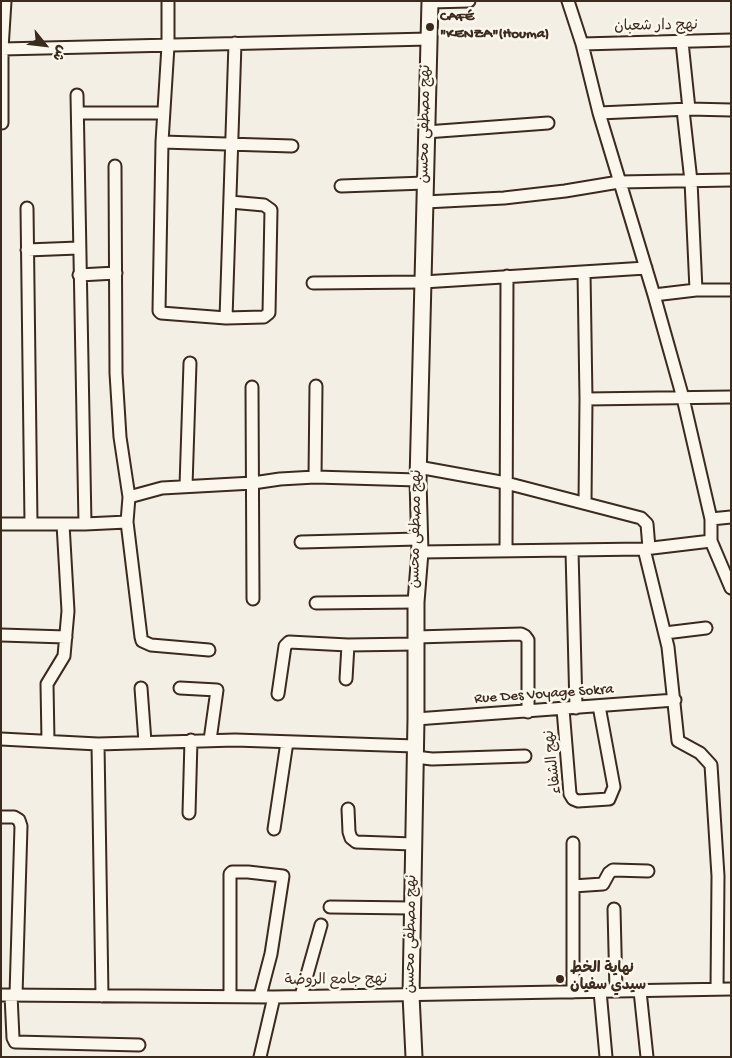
<!DOCTYPE html>
<html>
<head>
<meta charset="utf-8">
<style>
  body { margin:0 }
  #map { position:relative; width:732px; height:1058px; overflow:hidden; background:#f3efe4; font-family:"Gochi Hand","Playpen Sans Arabic",sans-serif }
  canvas { display:block }
  .frame { position:absolute; inset:0; border:2px solid #3b2a1e; pointer-events:none }
  .north { position:absolute; left:20px; top:20px; width:50px; height:50px; -webkit-text-stroke:4px #fbf7ec; paint-order:stroke; rotate:119deg; font-size:14px; font-weight:700; line-height:20px; text-align:center; color:#3b2a1e }
  .north::after { content:''; display:block; margin:auto; width:18px; height:22px; background:#3b2a1e; clip-path:polygon(50% 0,100% 100%,50% 72%,0 100%) }
</style>
</head>
<body>
<div id="map">
<canvas width="732" height="1058"></canvas>
<div class="frame"></div>
<div class="north">ش</div>
</div>
<script>
const ctx = document.querySelector('canvas').getContext('2d');
ctx.lineJoin = 'round';
const toPath = rows => new Path2D(rows.map(r => 'M' + r).join(''));
function stroke(path, color, width, dash) { ctx.strokeStyle = color; ctx.lineWidth = width; ctx.lineCap = dash ? 'butt' : 'round'; ctx.setLineDash(dash || []); ctx.stroke(path); }
function write(font, color, halo, rows, align = 'center') {
  ctx.font = font + ' "Gochi Hand","Playpen Sans Arabic",sans-serif'; ctx.lineWidth = 5; ctx.setLineDash([]); ctx.textBaseline = 'middle'; ctx.strokeStyle = halo; ctx.fillStyle = color; for (const [text, x, y, turn = 0] of rows) {
    ctx.save(); ctx.translate(x, y); ctx.rotate((+turn || 0) * Math.PI / 180); ctx.textAlign = isNaN(turn) ? turn : align; if (halo) ctx.strokeText(text, 0, 0); ctx.fillText(text, 0, 0); ctx.restore();
  }
}
const minor = toPath([
  [168,1,168,46,162,142,159,311,161,313,226,318,264,317,269,313,271,210,264,205,230,202],
  [568,1,582,44,599,113,654,295,683,398,711,519,711,541,731,588],
  [430,2,469,1],
  [682,42,689,109],
  [582,44,731,40],
  [2,49,429,39],
  [77,95,85,524],
  [683,110,691,181,696,290],
  [79,113,163,113],
  [599,113,689,109,731,110],
  [2,123,2,49,5,1],
  [426,132,548,123],
  [162,142,292,146],
  [115,166,116,373,120,437,129,497,127,522,141,637,142,641,151,645,209,650],
  [341,186,425,183],
  [425,202,504,198,565,191,619,182,731,180],
  [27,208,31,523],
  [27,250,78,248],
  [584,272,586,399,585,503],
  [79,275,116,273],
  [313,283,423,282,646,268],
  [654,295,696,290,731,290],
  [226,318,235,43],
  [252,387,253,599],
  [586,399,731,397],
  [418,467,506,483,641,518,647,524,649,548],
  [315,477,316,386],
  [186,486,190,363],
  [129,497,162,488,253,483,280,479,315,477,418,480],
  [711,519,731,517],
  [1,524,85,524,127,522],
  [301,542,418,539],
  [506,549,507,276],
  [644,549,668,647,678,741,700,753,711,765,718,876,717,989],
  [572,551,576,708],
  [420,552,644,549,711,541],
  [316,603,416,602],
  [665,633,706,628],
  [1,635,66,637],
  [416,637,521,634,525,636,528,640,528,712],
  [346,679,348,645],
  [141,688,145,742],
  [180,688,217,690,210,740],
  [278,694,285,646,289,642,348,645,416,644],
  [563,709,570,794,573,799,578,801,609,799,614,787,599,706],
  [416,719,675,700],
  [1,739,98,744,235,740,415,746],
  [48,741,47,684,64,656,68,611,63,524],
  [98,744,102,996],
  [415,757,432,759,525,756],
  [348,809,349,832,351,838,356,842,413,844],
  [189,813,191,740],
  [1,817,14,817,19,820,21,826,16,995],
  [274,829,287,742],
  [573,886,603,884,609,873,613,870,648,871],
  [330,907,412,908],
  [614,909,616,991],
  [600,991,606,1057],
  [640,991,647,1057],
  [573,992,573,843],
  [1,995,274,997,731,989],
  [11,995,13,1038,15,1042,139,1045],
  [230,996,230,874,232,872,248,872,283,876,271,954,260,996],
  [301,996,321,925],
  [260,1057,274,997]
]);
const major = toPath([
  [414,1057,411,995,416,719,416,602,420,552,418,480,430,1]
]);
stroke(minor, '#3b2a1e', 15);
stroke(major, '#3b2a1e', 19);
stroke(minor, '#fbf7ec', 11);
stroke(major, '#fbf7ec', 15);
for (const [x, y, r, color] of [
  [430,27,5,"#3b2a1e"],
  [560,979,5,"#3b2a1e"]
]) { const dot = new Path2D(); dot.arc(x, y, r, 0, 2 * Math.PI); ctx.fillStyle = color; ctx.fill(dot); stroke(dot, '#fbf7ec', 2); }
write('bold 15px', '#3b2a1e', '#fbf7ec', [
  ["CAFÉ",440,18],
  ["\"KENZA\"(Houma)",440,35],
  ["نهاية الخط",570,970],
  ["سيدي سفيان",570,987]
], 'left');
write('15px', '#3b2a1e', '#fbf7ec', [
  ["نهج دار شعبان",656,27,-1],
  ["نهج مصطفى محسن",426,124,-89],
  ["نهج مصطفى محسن",417,529,-89],
  ["Rue Des Voyage Sokra",544,695,-4],
  ["نهج الشفاء",554,762,-97],
  ["نهج مصطفى محسن",412,934,-89],
  ["نهج جامع الروضة",336,981,-1]
]);
</script>
</body>
</html>
